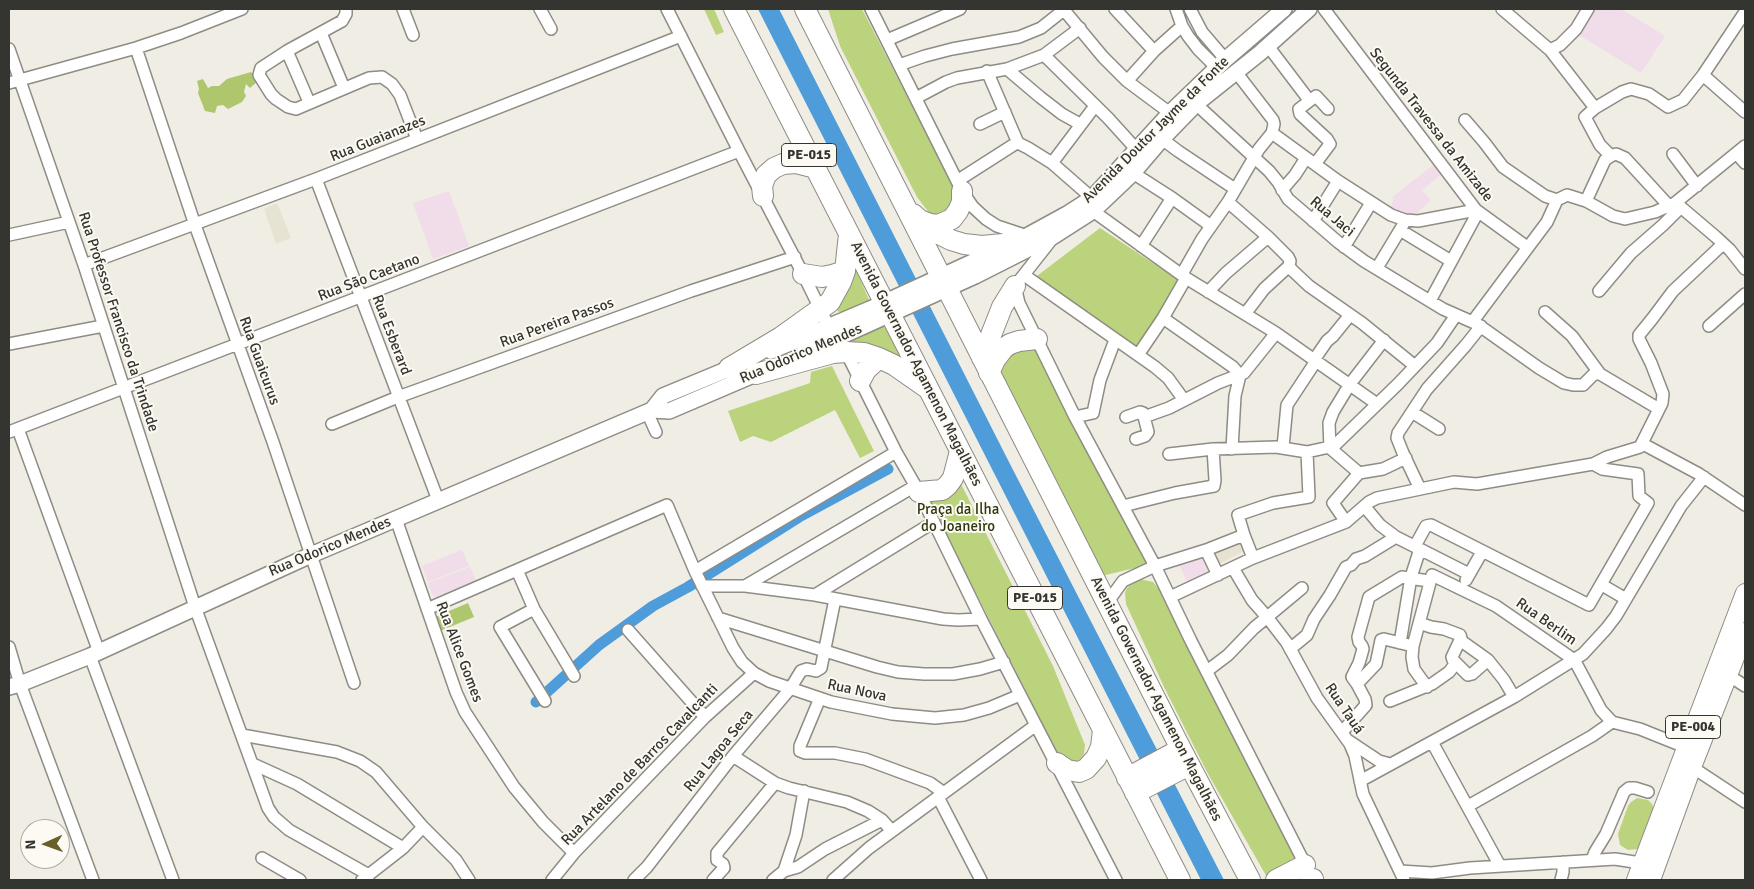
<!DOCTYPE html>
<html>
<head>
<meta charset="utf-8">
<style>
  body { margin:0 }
  #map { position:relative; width:1754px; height:889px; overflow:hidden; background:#efede4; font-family:Signika,sans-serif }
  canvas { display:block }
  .frame { position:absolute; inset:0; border:10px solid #343430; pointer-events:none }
  .north { position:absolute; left:20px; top:819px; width:50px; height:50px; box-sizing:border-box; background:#fcfaf2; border:1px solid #acaba4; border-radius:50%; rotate:268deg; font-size:14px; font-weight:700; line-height:20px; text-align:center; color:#343430 }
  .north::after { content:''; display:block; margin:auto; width:18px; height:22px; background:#685f2b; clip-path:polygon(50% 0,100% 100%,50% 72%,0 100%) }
</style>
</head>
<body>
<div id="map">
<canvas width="1754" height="889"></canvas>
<div class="frame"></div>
<div class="north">N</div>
</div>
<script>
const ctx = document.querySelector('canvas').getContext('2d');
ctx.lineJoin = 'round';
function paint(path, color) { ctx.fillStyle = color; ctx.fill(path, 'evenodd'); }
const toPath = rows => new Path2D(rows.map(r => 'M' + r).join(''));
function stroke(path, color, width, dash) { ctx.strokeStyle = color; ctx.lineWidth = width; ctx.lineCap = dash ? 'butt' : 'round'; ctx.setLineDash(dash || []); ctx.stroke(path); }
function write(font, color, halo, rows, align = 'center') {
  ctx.font = font + ' Signika,sans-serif'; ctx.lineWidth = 4; ctx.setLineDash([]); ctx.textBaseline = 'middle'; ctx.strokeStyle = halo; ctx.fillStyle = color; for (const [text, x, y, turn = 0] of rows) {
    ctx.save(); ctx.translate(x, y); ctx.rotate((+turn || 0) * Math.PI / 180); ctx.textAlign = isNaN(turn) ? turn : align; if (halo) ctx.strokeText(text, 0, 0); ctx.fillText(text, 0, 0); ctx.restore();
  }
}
paint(toPath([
  [277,203,291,238,276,244,264,209],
  [1240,538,1246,550,1217,565,1211,553]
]), '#e7e3d3');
paint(toPath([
  [1593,9,1621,9,1665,36,1641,73,1579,35],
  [1436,163,1443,173,1422,190,1431,200,1416,214,1410,216,1390,208,1394,199,1392,197],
  [449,191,469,246,433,259,413,203],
  [462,550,469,566,428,582,422,566],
  [1203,553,1212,573,1188,584,1178,562],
  [470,567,476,581,435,597,432,595,428,583]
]), '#f1dcea');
paint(toPath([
  [704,9,714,9,724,32,716,35],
  [828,9,862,9,957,193,945,217,930,214,917,197,840,46],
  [1100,228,1180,281,1136,352,1033,279],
  [854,265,869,300,842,312,839,312,836,309],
  [880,325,886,328,893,339,902,360,835,344],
  [1035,345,1148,565,1097,577,991,373,995,359],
  [832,366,874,451,860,458,835,410,771,442,753,436,740,442,728,411,810,383,811,372],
  [959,480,1053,666,1085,745,1084,754,1078,762,1074,763,1058,754,927,497],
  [1140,579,1153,582,1159,589,1296,857,1296,862,1268,879,1207,772,1164,687,1126,604,1125,593,1127,588,1134,581],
  [1637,798,1648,800,1652,804,1654,809,1642,845,1637,849,1628,850,1620,845,1618,834,1628,806,1631,802]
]), '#bbd37c');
paint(toPath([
  [251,72,258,81,250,88,246,84,244,92,246,96,242,102,228,109,223,105,217,106,215,113,205,111,198,93,199,89,197,81,203,79,208,88,212,86,219,86,227,79],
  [468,603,474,617,440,631,435,617]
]), '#aec66c');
paint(toPath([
  [758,9,779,9,1010,464,1224,880,1201,880]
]), '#4e9cd9');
stroke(toPath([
  [536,702,599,645,653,606,688,587,799,517,888,469]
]), '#4e9cd9', 11);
const street = toPath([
  [346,9,346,14,342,21,287,51,261,68,259,75,271,94,276,99,288,107,296,109,369,78,382,77,392,84,400,95,417,139],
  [403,9,413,35],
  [540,9,551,29],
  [667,9,739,151,803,274,829,327],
  [871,9,962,191,973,207,986,219,997,226,1027,236],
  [1115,9,1154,51],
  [1176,9,1182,26,1188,36,1198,49,1217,68],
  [1190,9,1202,32,1226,60],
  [1324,9,1476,210,1527,247],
  [1502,9,1550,50,1595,108],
  [1064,10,1103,57,1127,81,1170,113],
  [321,33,344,88],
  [887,40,960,9],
  [1268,46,1309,100],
  [136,48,195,225,273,442,354,683],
  [9,49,84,265,195,607,268,808,274,817,289,830,369,875],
  [1550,50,1560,45,1576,29,1588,9],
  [287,51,309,102],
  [1044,55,1108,118,1137,150],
  [899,65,925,56,952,49,1019,37,1041,28,1065,9],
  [1007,69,1040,97,1062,114,1080,124],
  [987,71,1018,143,1028,148,1052,163,1092,198],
  [1236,72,1273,120,1274,124,1272,133,1338,181,1391,215,1405,220,1418,221,1476,210],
  [1703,75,1745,112],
  [1127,81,1154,51,1182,26],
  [9,83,136,48,181,33,242,9],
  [916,98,946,82,957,78,1007,69,1044,55,1080,28],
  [1196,104,1269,171,1278,182,1288,199,1338,242,1364,261,1443,309,1477,324,1539,368,1564,383,1573,385,1583,385,1594,374,1600,374,1659,409],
  [1465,120,1484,142,1503,167,1545,196,1557,200,1567,195,1586,201,1613,216,1625,219,1655,212,1675,203,1745,146],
  [980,124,1005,112],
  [1162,139,1178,151,1235,189],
  [1673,154,1697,186],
  [1737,154,1745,163],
  [1052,163,1095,106],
  [1315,164,1330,144,1327,139,1300,114,1299,109,1316,96,1328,109],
  [1133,173,1172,198,1211,226],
  [316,179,438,500],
  [957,181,1018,142],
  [1282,190,1295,175,1306,158],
  [1586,201,1605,160,1611,156],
  [1228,202,1268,237,1288,257,1290,261,1289,266,1292,270,1309,286,1362,323,1415,366],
  [1676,203,1716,237,1730,250,1745,269],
  [1669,206,1625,158,1616,154,1611,156,1600,145,1585,117,1595,108,1622,92,1631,89,1649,94,1668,107,1683,100,1703,75,1745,12],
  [1093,211,1186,278,1276,333,1377,404],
  [1313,221,1338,181],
  [1400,230,1451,261],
  [9,235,69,222],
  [1052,239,1015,286,1019,303,1075,417,1155,566,1191,641,1308,870],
  [1141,246,1172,198],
  [1344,247,1371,203],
  [84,265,316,179,681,36],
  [1377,268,1403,225],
  [1182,274,1202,239,1228,202,1259,149,1272,133],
  [1024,275,1155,367,1168,378,1184,400],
  [1599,291,1631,253,1663,225,1681,207],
  [1208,292,1226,273,1268,237],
  [1430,301,1478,212],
  [1545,312,1572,336,1600,374],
  [1245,314,1264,289,1289,266],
  [1163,318,1233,367,1240,375],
  [1473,321,1547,222,1557,200],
  [1709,326,1745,294],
  [9,344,103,326],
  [846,352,896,452,919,492,981,619,1116,880],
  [1138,355,1163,318,1186,278],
  [1314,360,1327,341,1333,336,1350,315],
  [647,412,656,432],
  [1412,412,1439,429],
  [1075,417,1093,413,1100,380,1115,340],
  [1126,417,1140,412,1143,413,1148,432,1145,436,1136,439],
  [1144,417,1169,408,1218,383,1244,373,1276,333],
  [332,424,398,397,691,291,795,257],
  [18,429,99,652],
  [9,432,739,151],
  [1643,444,1699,474,1745,505],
  [1283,447,1287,405,1316,361],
  [1232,449,1235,396,1240,375],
  [1169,454,1213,449,1276,447,1307,452,1334,446,1398,384,1437,343,1456,315],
  [1359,473,1330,448,1329,423,1333,412,1350,384,1384,340],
  [1420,489,1403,453,1397,438,1398,433,1427,389,1466,345,1481,326],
  [1123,506,1175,493,1214,486,1215,480,1213,449],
  [1365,507,1380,525,1396,537,1469,574],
  [396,519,456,692,465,712,514,787,543,822,574,853],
  [1346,522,1333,503,1359,473,1383,469,1406,458],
  [1415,546,1426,526,1431,525,1589,605,1648,503,1639,496,1638,474,1602,469,1593,464],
  [1206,550,1218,575],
  [1253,558,1244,535,1238,515,1273,503,1309,497,1307,452],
  [1233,568,1252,600,1267,617,1287,643,1317,698,1350,744,1355,756,1363,794,1404,880],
  [517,570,534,609,574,676],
  [695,571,896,452],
  [1466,580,1482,552],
  [1602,585,1626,599],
  [702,586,745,586,815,595,943,619,958,620,981,619],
  [745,586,915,486],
  [815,595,934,522],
  [1170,597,1253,558,1346,522,1369,502,1377,498,1454,482,1477,484,1593,464,1607,457,1640,447,1662,403,1663,394,1651,363,1639,339,1639,335,1652,319,1673,291,1723,244],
  [1107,603,1123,581,1155,566,1206,550,1244,535],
  [427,609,667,505,695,571,733,648,742,662,754,673,769,681,831,702,892,714,935,718,964,715,989,708,1020,695],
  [534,609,500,627,545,701],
  [718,618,877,667,898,672,924,674,953,674,980,669,1004,662],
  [1419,623,1431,627,1444,629,1460,635,1461,638,1452,657,1453,660,1468,675,1472,674,1488,660,1504,680,1514,697],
  [628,630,705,717],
  [1460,640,1488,660],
  [1400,643,1411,577,1420,549],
  [1413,646,1412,657,1414,669,1427,687],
  [9,647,20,684,93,880],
  [1290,649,1307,635,1314,619,1330,595,1346,567,1351,565,1356,559,1365,556,1396,537],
  [90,656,173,880],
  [1207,671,1228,655,1254,628,1302,588],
  [1728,675,1745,686],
  [1357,684,1352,677,1359,663,1363,649,1362,646,1359,642,1358,637,1369,597,1402,577,1429,581],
  [820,698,800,746,800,751,805,753,835,753,865,759,930,783,944,793],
  [1390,701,1432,684,1449,672,1456,663],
  [1342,732,1366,705,1365,699,1357,684,1376,664,1381,640,1384,639,1413,646,1432,575,1496,606,1570,657,1577,665,1601,710,1612,722,1640,729,1685,747],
  [242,735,337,752,360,761,376,772,423,827,456,860,469,880],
  [1349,741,1379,761,1390,764],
  [1432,742,1500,866],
  [733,756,775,783,789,788,847,802,868,811,882,820,892,831],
  [253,764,297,784,403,848],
  [1692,767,1745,802],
  [1360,781,1514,697,1583,654,1606,629,1616,616,1681,506,1704,477],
  [938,797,981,880],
  [1468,806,1592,736,1612,722],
  [262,858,300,880],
  [1592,860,1595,852,1606,834,1624,792,1629,788,1635,788,1648,792],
  [784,871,796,835,804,791],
  [1400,871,1432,873,1470,868,1615,859,1647,864],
  [362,880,403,848,423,827],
  [552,880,574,853,705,717,754,673],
  [634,880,647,867,733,756,790,689,801,671,807,669,816,671,821,668,835,599],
  [713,880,724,868,723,864,717,860,717,853,775,783],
  [773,880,784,871,798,867,825,849,882,820],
  [833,880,869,848,1036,725],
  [1561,880,1563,872,1563,862]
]);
const secondary = toPath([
  [771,351,870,309,1014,243,1067,214,1092,198,1170,113,1226,59,1284,9],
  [802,354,975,276,1054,236,1093,211,1133,173,1162,139,1196,104,1260,53,1309,9],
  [652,410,663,396,738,365],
  [9,687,20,684,90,656,311,555,652,410,669,411,765,370]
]);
const primary = toPath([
  [1636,880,1745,593],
  [1651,880,1692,767,1745,632]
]);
const highway = toPath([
  [734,9,1180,880],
  [805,9,1181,749,1250,880],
  [763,196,762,186,766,175,774,168,783,164,796,163,816,168],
  [913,214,931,230,951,240,964,244,982,246,1014,243],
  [920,220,930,224,938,225,952,219,958,211,962,202,962,191],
  [803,274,822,277,832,275,845,271],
  [982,358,1002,307,1015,286],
  [729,368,781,337,830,302,841,282,845,271,849,234],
  [989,373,995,360,1004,348,1010,344,1019,341,1037,339],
  [756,374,833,353,846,352,864,353,879,358,894,365,927,388],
  [860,381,866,370,879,358],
  [919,492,942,490,948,485,953,478,960,451],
  [1057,763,1067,770,1079,772,1086,769,1096,758,1101,747,1103,730],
  [1127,778,1181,749],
  [1135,793,1189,765],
  [1276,880,1305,865],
  [1311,880,1313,879]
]);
stroke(street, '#8e8c84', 14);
stroke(secondary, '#8e8c84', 18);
stroke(primary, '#8e8c84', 20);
stroke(highway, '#8e8c84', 22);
stroke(street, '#fff', 11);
stroke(secondary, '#fff', 15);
stroke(primary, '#fff', 18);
stroke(highway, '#fff', 20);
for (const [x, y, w] of [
  [809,155,55],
  [1035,598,55],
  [1693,727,55]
]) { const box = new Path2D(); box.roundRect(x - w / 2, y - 11.5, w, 23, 4); ctx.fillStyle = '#fcfaf2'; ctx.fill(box); stroke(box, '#343430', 1); }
write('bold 14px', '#343430', null, [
  ["PE-015",809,155],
  ["PE-015",1035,598],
  ["PE-004",1693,727]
]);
write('15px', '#343430', '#fcfaf2', [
  ["Segunda Travessa da Amizade",1431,125,52],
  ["Avenida Doutor Jayme da Fonte",1156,130,-45],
  ["Rua Guaianazes",378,139,-22],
  ["Rua Jaci",1332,217,40],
  ["Rua São Caetano",369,278,-21],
  ["Rua Professor Francisco da Trindade",118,322,72],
  ["Rua Pereira Passos",557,323,-20],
  ["Rua Esberard",391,335,69],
  ["Rua Odorico Mendes",801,354,-23],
  ["Rua Guaicurus",259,361,70],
  ["Avenida Governador Agamenon Magalhães",916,364,63],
  ["Rua Odorico Mendes",330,547,-23],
  ["Rua Berlim",1546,622,35],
  ["Rua Alice Gomes",459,652,69],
  ["Rua Nova",857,691,12],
  ["Avenida Governador Agamenon Magalhães",1156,699,63],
  ["Rua Tauá",1344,709,56],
  ["Rua Lagoa Seca",719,751,-51],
  ["Rua Artelano de Barros Cavalcanti",640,765,-46]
]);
write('15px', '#2d3711', '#fcfaf2', [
  ["Praça da Ilha",958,510],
  ["do Joaneiro",958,527]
]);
</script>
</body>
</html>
